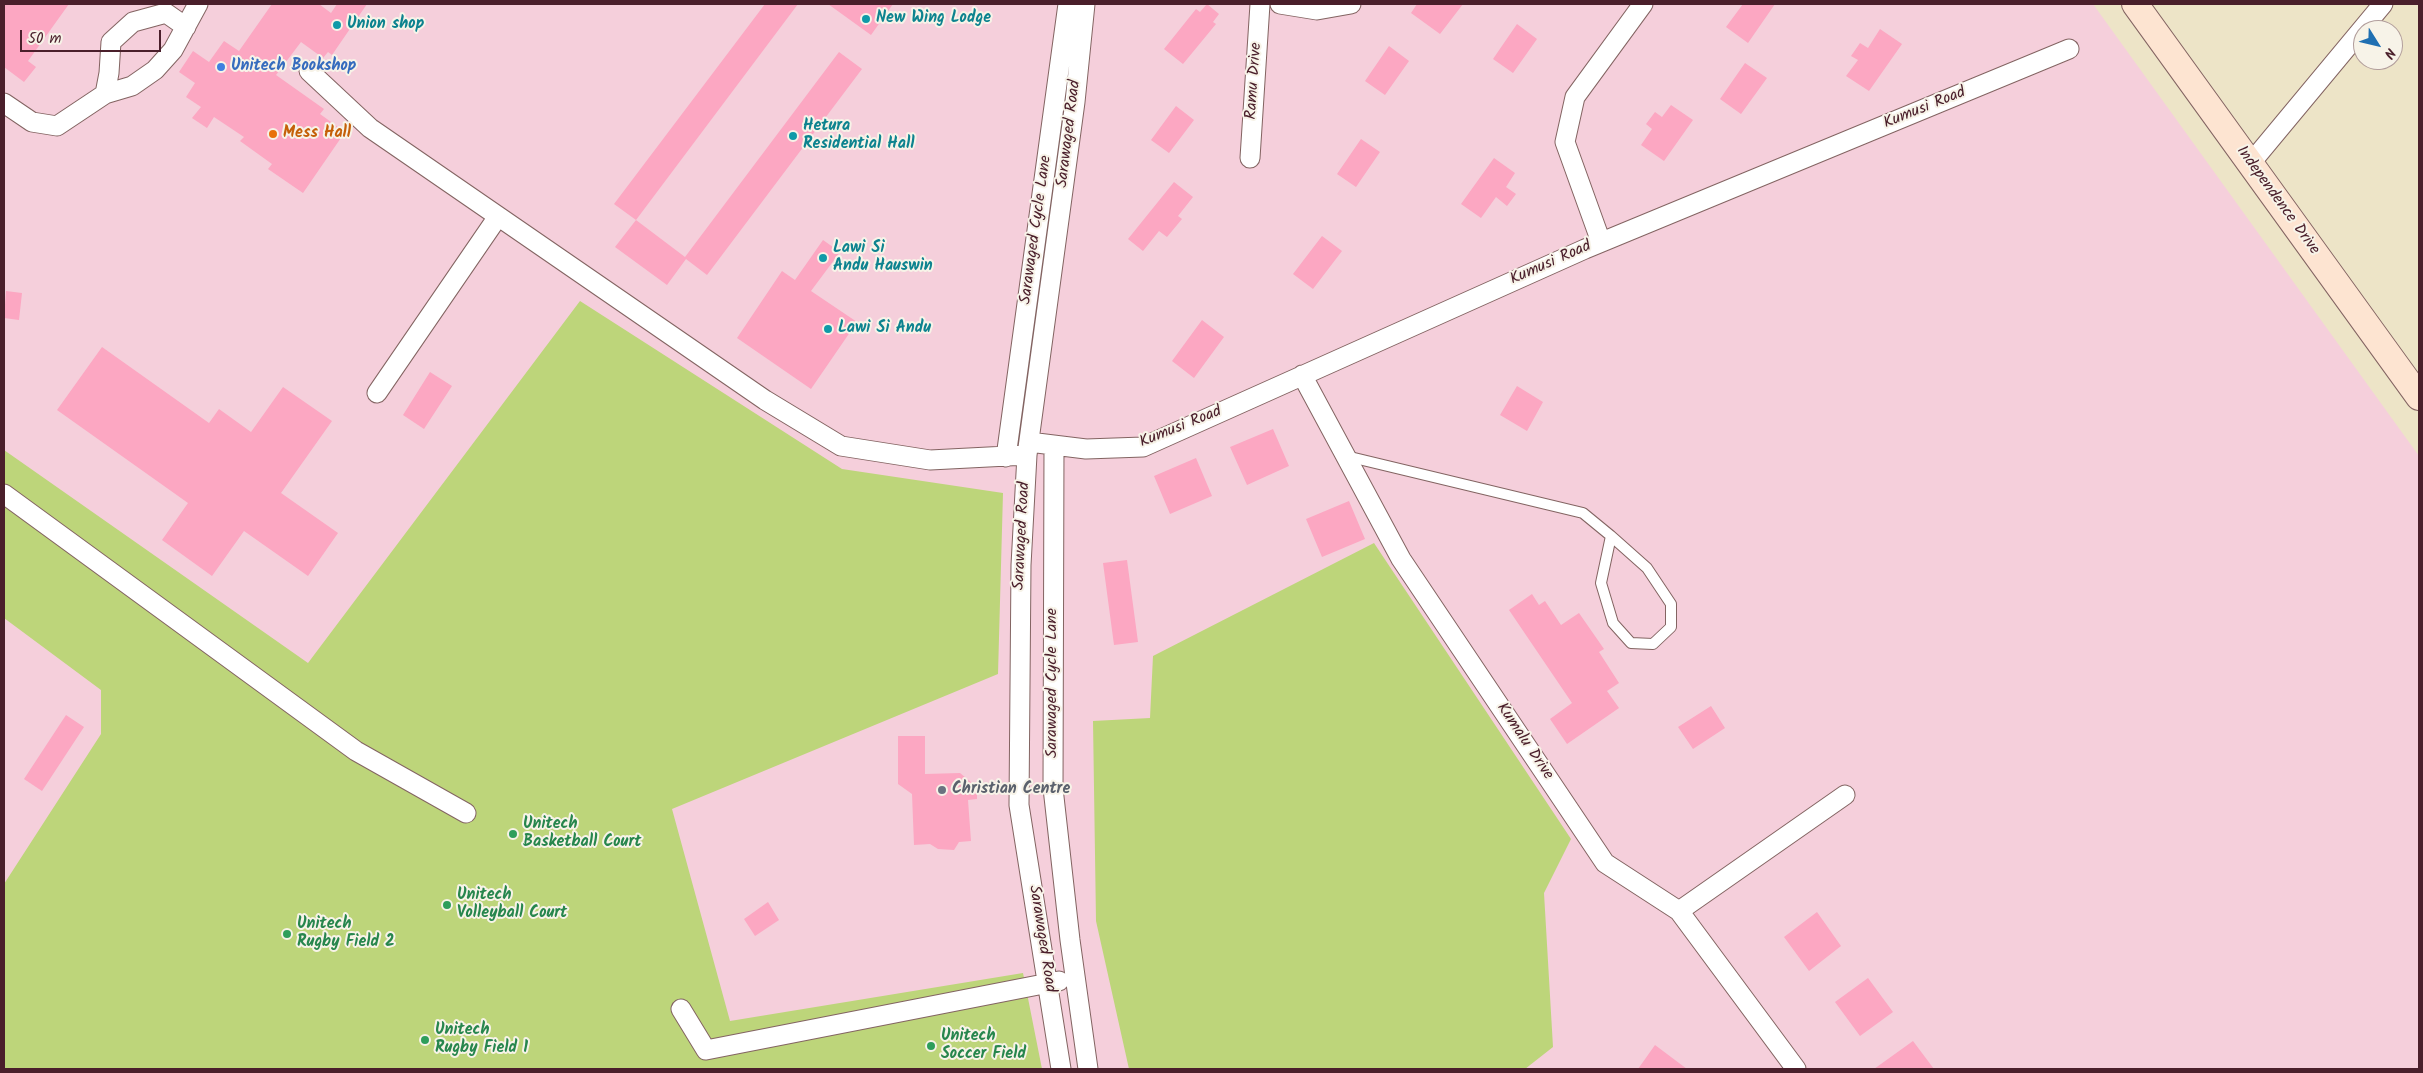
<!DOCTYPE html>
<html>
<head>
<meta charset="utf-8">
<style>
  body { margin:0 }
  #map { position:relative; width:2423px; height:1073px; overflow:hidden; background:#ede4c7; font-family:Kalam,sans-serif }
  canvas { display:block }
  .frame { position:absolute; inset:0; border:5px solid #4a1f2b; pointer-events:none }
  .north { position:absolute; left:2353px; top:20px; width:50px; height:50px; box-sizing:border-box; background:#f7f3e8; border:1px solid #b29e9c; border-radius:50%; rotate:126deg; font-size:14px; font-weight:700; line-height:20px; text-align:center; color:#4a1f2b }
  .north::after { content:''; display:block; margin:auto; width:18px; height:22px; background:#1f6fb2; clip-path:polygon(50% 0,100% 100%,50% 72%,0 100%) }
  .scale { position:absolute; left:20px; top:30px; width:141px; height:22px; box-sizing:border-box; border:2px solid #4a1f2b; border-top:0; padding-left:6px; font-size:15px; line-height:18px; white-space:nowrap; color:#4a1f2b; -webkit-text-stroke:4px #f7f3e8; paint-order:stroke }
</style>
</head>
<body>
<div id="map">
<canvas width="2423" height="1073"></canvas>
<div class="frame"></div>
<div class="north">N</div>
<div class="scale">50 m</div>
</div>
<script>
const ctx = document.querySelector('canvas').getContext('2d');
ctx.lineJoin = 'round';
function paint(path, color) { ctx.fillStyle = color; ctx.fill(path, 'evenodd'); }
const toPath = rows => new Path2D(rows.map(r => 'M' + r).join(''));
function stroke(path, color, width, dash) { ctx.strokeStyle = color; ctx.lineWidth = width; ctx.lineCap = dash ? 'butt' : 'round'; ctx.setLineDash(dash || []); ctx.stroke(path); }
function write(font, color, halo, rows, align = 'center') {
  ctx.font = font + ' Kalam,sans-serif'; ctx.lineWidth = 4; ctx.setLineDash([]); ctx.textBaseline = 'middle'; ctx.strokeStyle = halo; ctx.fillStyle = color; for (const [text, x, y, turn = 0] of rows) {
    ctx.save(); ctx.translate(x, y); ctx.rotate((+turn || 0) * Math.PI / 180); ctx.textAlign = isNaN(turn) ? turn : align; if (halo) ctx.strokeText(text, 0, 0); ctx.fillText(text, 0, 0); ctx.restore();
  }
}
paint(toPath([
  [4,4,2093,4,2419,456,2419,1069,4,1069]
]), '#f5cfdb');
paint(toPath([
  [580,301,842,469,1003,493,998,674,672,809,730,1021,1023,973,1042,1069,4,1069,4,884,101,734,101,690,4,618,4,450,308,663],
  [1374,543,1571,839,1544,893,1553,1047,1525,1069,1129,1069,1096,921,1093,721,1150,718,1153,656]
]), '#bdd57a');
paint(toPath([
  [4,4,69,4,28,61,36,67,24,82,4,67],
  [272,4,319,4,331,13,337,4,367,4,332,55,328,52,323,58,301,42,276,75,324,109,320,114,345,132,303,193,268,169,272,164,240,141,244,137,214,117,207,128,192,118,201,107,186,97,195,83,179,72,193,51,209,62,224,41,239,51],
  [765,4,798,4,636,220,685,257,839,52,862,69,707,275,686,259,667,285,615,247,636,220,614,204],
  [828,4,893,4,871,35],
  [1207,4,1219,14,1213,22,1216,24,1183,64,1164,49,1196,9,1200,12],
  [1417,4,1463,4,1440,34,1411,13],
  [1743,4,1775,4,1748,43,1726,27],
  [1517,24,1537,39,1513,73,1493,59],
  [1880,29,1902,44,1869,91,1846,76,1858,60,1851,56,1860,43,1868,48],
  [1389,46,1409,61,1385,95,1365,81],
  [1745,63,1767,78,1741,114,1720,99],
  [1671,105,1693,120,1664,161,1641,145,1652,129,1646,124,1655,112,1662,117],
  [1176,106,1194,120,1169,153,1151,140],
  [1361,139,1380,152,1356,187,1337,174],
  [1494,158,1515,173,1506,187,1516,194,1507,206,1496,197,1481,218,1461,204],
  [1174,182,1193,197,1178,216,1182,219,1167,237,1159,231,1143,251,1128,239],
  [1322,236,1342,251,1313,289,1293,274],
  [823,240,840,252,811,291,857,322,811,389,737,338,782,271,795,280],
  [6,291,22,293,19,320,4,318],
  [1202,320,1224,337,1194,378,1172,361],
  [102,347,209,423,219,409,251,432,283,387,332,421,281,493,338,533,308,576,244,531,212,576,162,540,188,503,57,410],
  [430,372,452,386,424,429,403,415],
  [1517,386,1543,402,1527,431,1500,415],
  [1273,429,1289,466,1247,485,1230,447],
  [1196,458,1212,496,1170,514,1154,476],
  [1349,501,1365,539,1322,557,1306,519],
  [1127,560,1138,642,1114,645,1103,563],
  [1532,594,1539,605,1545,601,1561,625,1579,613,1604,649,1599,652,1619,683,1607,691,1619,708,1567,744,1550,719,1572,703,1509,610],
  [1711,706,1725,728,1693,749,1678,727],
  [66,715,84,727,42,791,24,779],
  [898,736,925,736,925,774,960,773,977,787,977,799,968,800,971,841,959,842,954,850,938,849,930,844,914,845,912,794,898,784],
  [768,902,779,920,755,936,744,919],
  [1817,912,1841,946,1809,971,1784,937],
  [1868,978,1893,1012,1860,1036,1835,1002],
  [1913,1041,1934,1069,1874,1069],
  [1655,1045,1687,1069,1638,1069]
]), '#fca7c2');
const service = toPath([
  [1346,456,1583,513,1611,536,1647,568,1671,604,1671,627,1653,644,1631,643,1613,623,1601,583,1611,536]
]);
const minor = toPath([
  [1280,4,1317,10,1351,4],
  [309,71,370,128,765,400,841,446,930,460,1027,455],
  [105,94,109,73,111,42,133,22,166,13,186,27],
  [4,103,32,122,57,126,105,94,132,86,155,70,173,50,198,4],
  [1250,158,1260,4],
  [2250,164,2383,4],
  [1601,242,1565,142,1575,97,1643,4],
  [1302,375,1401,559,1605,863,1679,911,1796,1069],
  [377,393,497,218],
  [1029,442,1086,449,1143,447,1585,249,2069,49],
  [1054,445,1053,788,1070,940,1088,1069],
  [1006,457,1068,4],
  [4,494,356,751,466,813],
  [1679,911,1845,795],
  [681,1009,706,1050,1059,981],
  [1061,1069,1019,805,1021,565,1027,455,1075,102,1085,4]
]);
const secondary = toPath([
  [2135,4,2419,397]
]);
stroke(service, '#836462', 12);
stroke(minor, '#836462', 21);
stroke(secondary, '#836462', 28);
stroke(service, '#fff', 10);
stroke(minor, '#fff', 19);
stroke(secondary, '#fde4d1', 26);
for (const [x, y, r, color] of [
  [866,19,5,"#0f9aa8"],
  [337,25,5,"#0f9aa8"],
  [221,67,5,"#3f7fe0"],
  [273,134,5,"#e8710a"],
  [793,136,5,"#0f9aa8"],
  [823,258,5,"#0f9aa8"],
  [828,329,5,"#0f9aa8"],
  [942,790,5,"#6b7280"],
  [513,834,5,"#2e9e5b"],
  [447,905,5,"#2e9e5b"],
  [287,934,5,"#2e9e5b"],
  [425,1040,5,"#2e9e5b"],
  [931,1046,5,"#2e9e5b"]
]) { const dot = new Path2D(); dot.arc(x, y, r, 0, 2 * Math.PI); ctx.fillStyle = color; ctx.fill(dot); stroke(dot, '#f7f3e8', 2); }
write('bold 16px', '#0d838f', '#f7f3e8', [
  ["New Wing Lodge",876,19],
  ["Union shop",347,25],
  ["Hetura",803,127],
  ["Residential Hall",803,145],
  ["Lawi Si",833,249],
  ["Andu Hauswin",833,267],
  ["Lawi Si Andu",838,329]
], 'left');
write('bold 16px', '#366cbe', '#f7f3e8', [
  ["Unitech Bookshop",231,67]
], 'left');
write('16px', '#4a1f2b', '#f7f3e8', [
  ["Ramu Drive",1255,81,-86],
  ["Kumusi Road",1925,109,-22],
  ["Sarawaged Road",1070,134,-83],
  ["Independence Drive",2277,201,54],
  ["Sarawaged Cycle Lane",1037,230,-82],
  ["Kumusi Road",1551,264,-24],
  ["Kumusi Road",1181,428,-22],
  ["Sarawaged Road",1023,536,-87],
  ["Sarawaged Cycle Lane",1053,683,-90],
  ["Kumalu Drive",1524,742,56],
  ["Sarawaged Road",1041,939,81]
]);
write('bold 16px', '#c56008', '#f7f3e8', [
  ["Mess Hall",283,134]
], 'left');
write('bold 16px', '#5b616d', '#f7f3e8', [
  ["Christian Centre",952,790]
], 'left');
write('bold 16px', '#27864d', '#f7f3e8', [
  ["Unitech",523,825],
  ["Basketball Court",523,843],
  ["Unitech",457,896],
  ["Volleyball Court",457,914],
  ["Unitech",297,925],
  ["Rugby Field 2",297,943],
  ["Unitech",435,1031],
  ["Rugby Field 1",435,1049],
  ["Unitech",941,1037],
  ["Soccer Field",941,1055]
], 'left');
</script>
</body>
</html>
